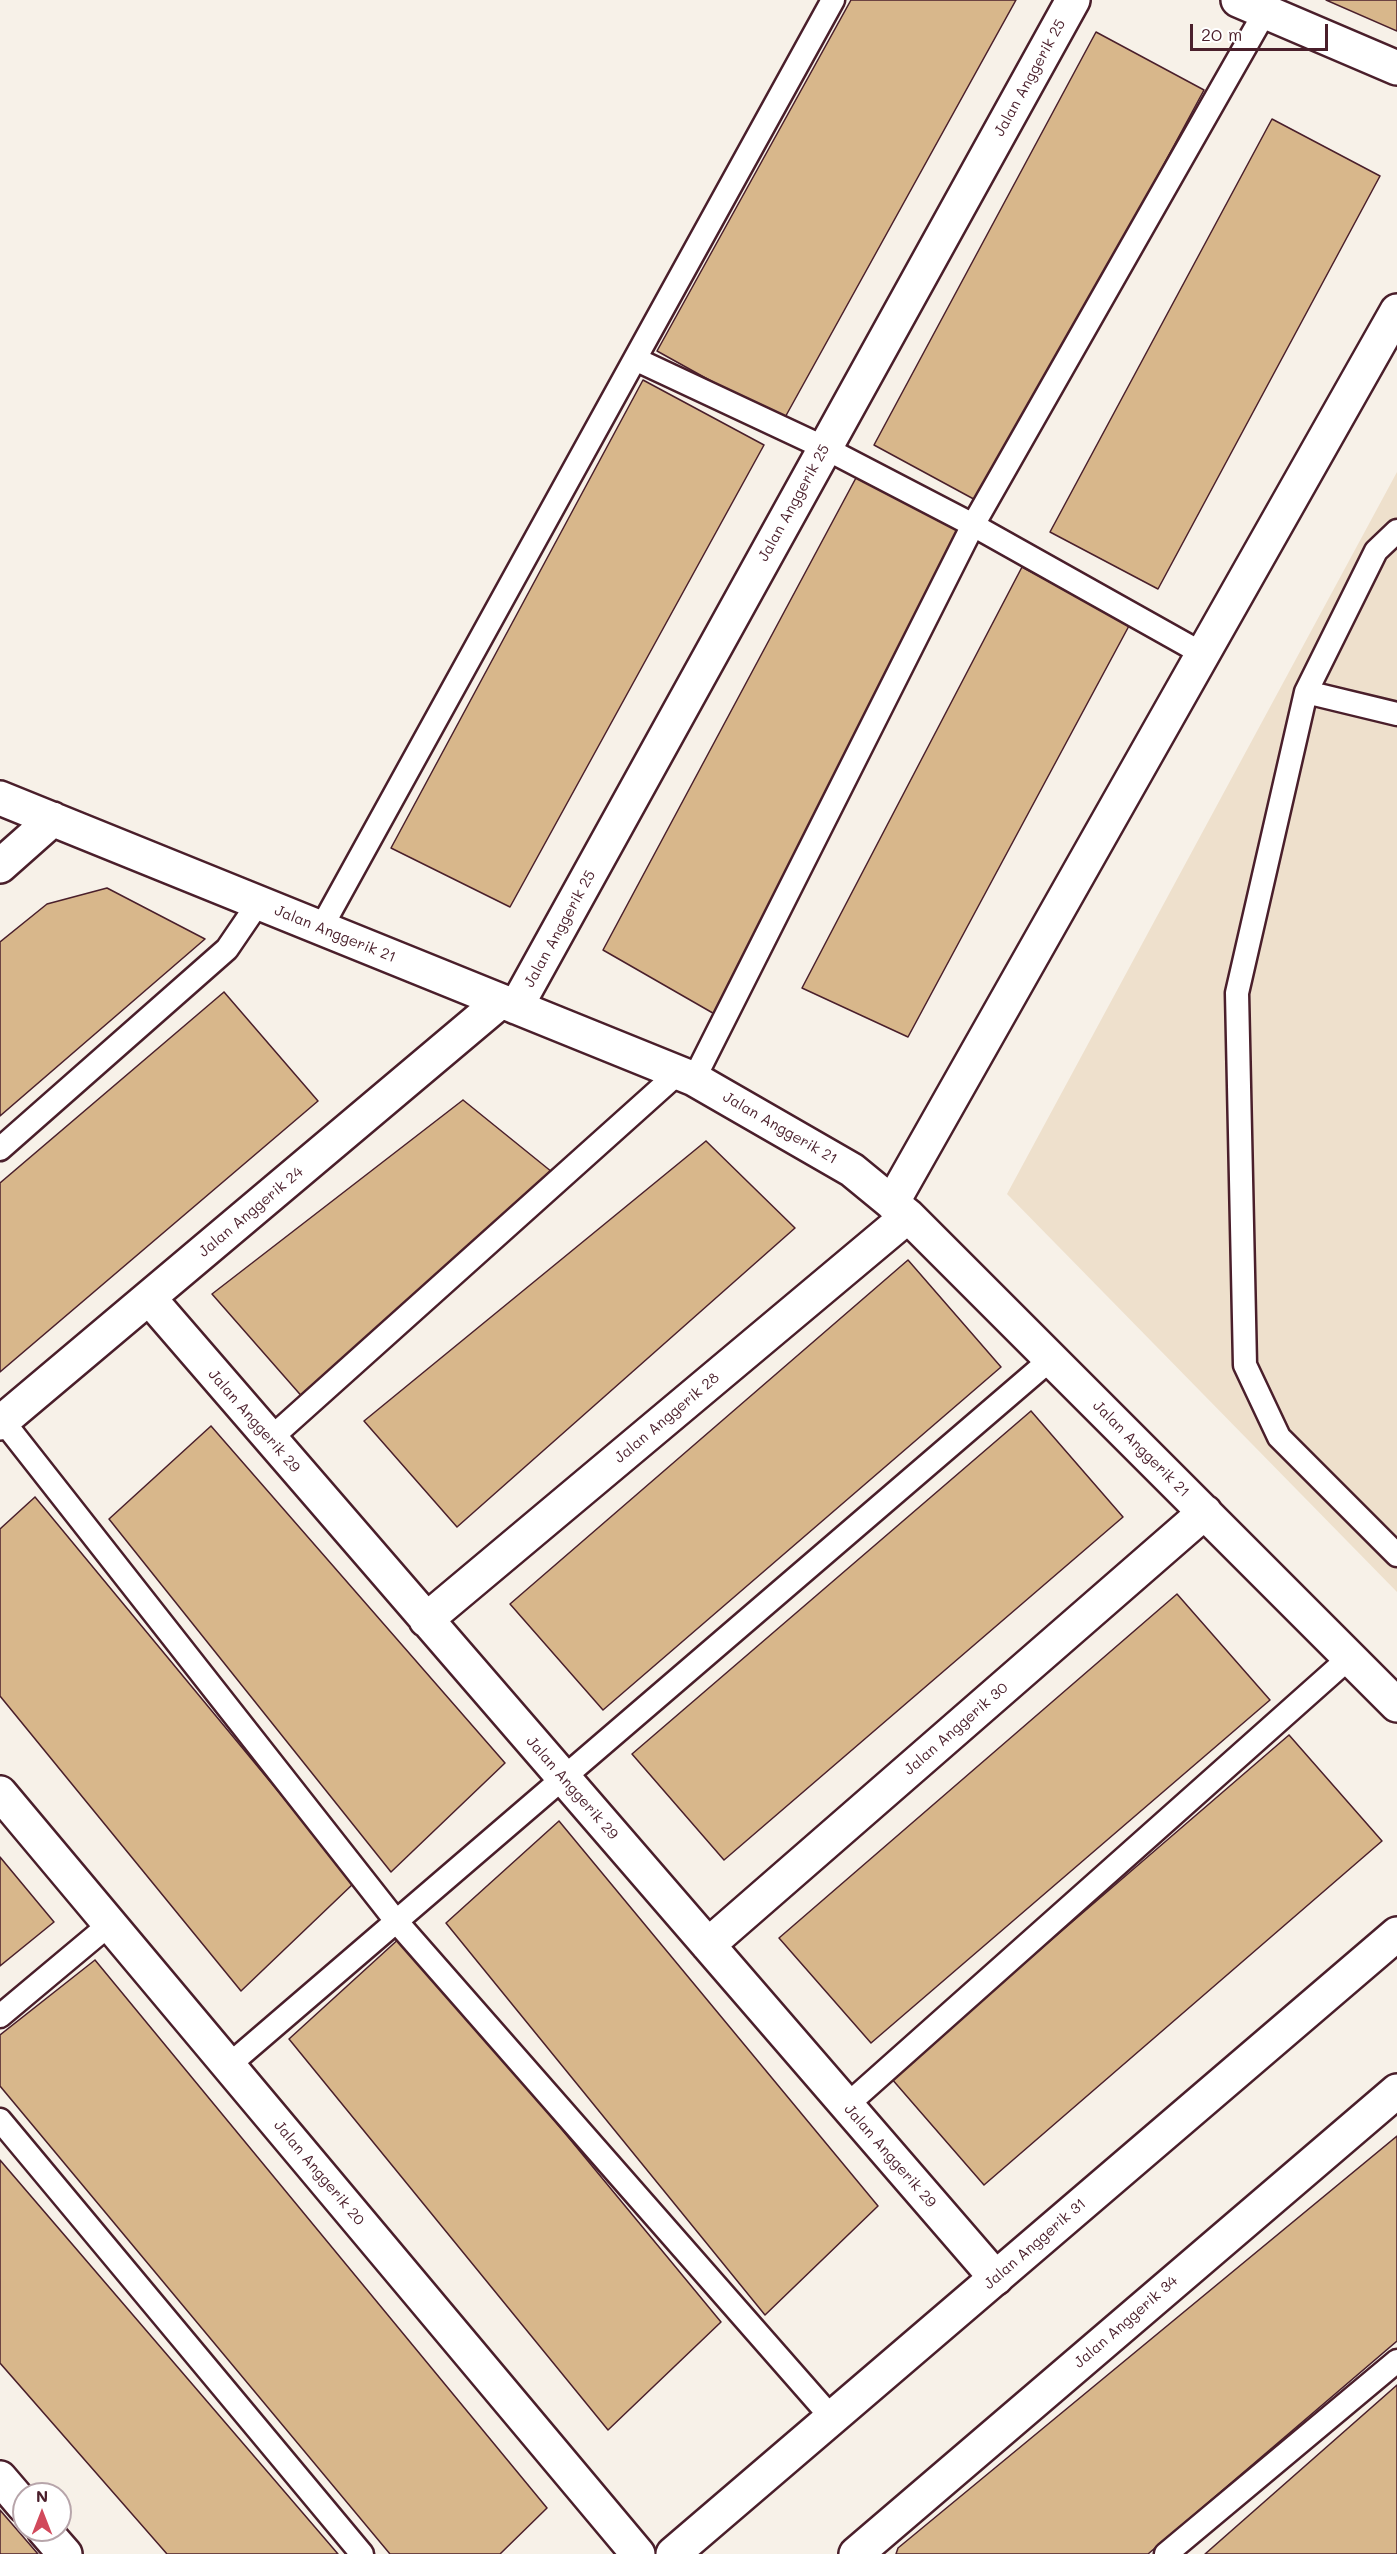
<!DOCTYPE html>
<html>
<head>
<meta charset="utf-8">
<style>
  body { margin:0 }
  #map { position:relative; width:1397px; height:2554px; overflow:hidden; background:#f7f1e8; font-family:Mali,sans-serif }
  canvas { display:block }
  .north { position:absolute; left:12px; top:2482px; width:60px; height:60px; box-sizing:border-box; background:#fff; border:2px solid #b7a5aa; border-radius:50%; rotate:0deg; font-size:16px; font-weight:700; line-height:24px; text-align:center; color:#4a1f2b }
  .north::after { content:''; display:block; margin:auto; width:21px; height:27px; background:#d1495b; clip-path:polygon(50% 0,100% 100%,50% 72%,0 100%) }
  .scale { position:absolute; left:1190px; top:24px; width:138px; height:27px; box-sizing:border-box; border:3px solid #4a1f2b; border-top:0; padding-left:8px; font-size:18px; line-height:21px; white-space:nowrap; color:#4a1f2b; -webkit-text-stroke:4px #fff; paint-order:stroke }
</style>
</head>
<body>
<div id="map">
<canvas width="1397" height="2554"></canvas>
<div class="north">N</div>
<div class="scale">20 m</div>
</div>
<script>
const ctx = document.querySelector('canvas').getContext('2d');
ctx.lineJoin = 'round';
function paint(path, color) { ctx.fillStyle = color; ctx.fill(path, 'evenodd'); }
const toPath = rows => new Path2D(rows.map(r => 'M' + r).join(''));
function stroke(path, color, width, dash) { ctx.strokeStyle = color; ctx.lineWidth = width; ctx.lineCap = dash ? 'butt' : 'round'; ctx.setLineDash(dash || []); ctx.stroke(path); }
function write(font, color, halo, rows, align = 'center') {
  ctx.font = font + ' Mali,sans-serif'; ctx.lineWidth = 5; ctx.setLineDash([]); ctx.textBaseline = 'middle'; ctx.strokeStyle = halo; ctx.fillStyle = color; for (const [text, x, y, turn = 0] of rows) {
    ctx.save(); ctx.translate(x, y); ctx.rotate((+turn || 0) * Math.PI / 180); ctx.textAlign = isNaN(turn) ? turn : align; if (halo) ctx.strokeText(text, 0, 0); ctx.fillText(text, 0, 0); ctx.restore();
  }
}
paint(toPath([
  [1397,472,1397,1592,1007,1194]
]), '#eee0cc');
const building = toPath([
  [851,0,1016,0,783,421,657,351,851,0],
  [1326,0,1397,0,1397,31,1326,0],
  [1096,32,1204,90,981,503,874,445,1096,32],
  [1272,119,1380,176,1158,589,1050,532,1272,119],
  [643,380,764,445,510,907,391,848,643,380],
  [857,476,964,533,718,1016,603,950,857,476],
  [1022,567,1130,624,908,1037,802,988,1022,567],
  [107,888,205,939,0,1116,0,942,47,904,107,888],
  [224,992,318,1101,0,1372,0,1183,224,992],
  [463,1100,552,1172,305,1400,212,1294,463,1100],
  [706,1141,795,1228,457,1527,364,1421,706,1141],
  [908,1260,1001,1367,603,1710,510,1604,908,1260],
  [1031,1411,1123,1517,724,1860,632,1754,1031,1411],
  [211,1426,505,1763,391,1872,109,1519,211,1426],
  [35,1497,354,1883,241,1991,0,1696,0,1529,35,1497],
  [1177,1594,1270,1700,871,2043,779,1938,1177,1594],
  [1289,1735,1382,1841,984,2185,891,2078,1289,1735],
  [559,1821,878,2206,765,2315,446,1923,559,1821],
  [0,1857,54,1922,0,1966,0,1857],
  [402,1936,721,2322,608,2430,289,2039,402,1936],
  [95,1960,547,2508,500,2554,390,2554,0,2086,0,2035,95,1960],
  [1397,2136,1397,2341,1148,2554,896,2554,898,2548,1397,2136],
  [0,2160,338,2554,167,2554,0,2363,0,2160],
  [1397,2385,1397,2554,1205,2554,1397,2385],
  [0,2510,38,2554,0,2554,0,2510]
]);
paint(building, '#d8b78b');
stroke(building, '#4a1f2b', 1.5);
const service = toPath([
  [635,359,825,448,973,525,1203,654],
  [1397,531,1376,551,1306,692,1237,993,1245,1365,1279,1437,1397,1555],
  [1306,692,1397,714],
  [321,928,833,0],
  [694,1079,973,525,1265,12],
  [0,1149,227,949,259,902],
  [3,1421,396,1921,832,2418],
  [270,1439,678,1073],
  [0,2016,110,1924],
  [229,2065,1051,1359],
  [847,2105,1349,1658],
  [0,2120,362,2554],
  [1166,2554,1397,2361]
]);
const minor = toPath([
  [1238,0,1397,68],
  [0,798,694,1079,852,1170,908,1216,1397,1705],
  [0,866,53,819],
  [516,1007,1073,0],
  [892,1203,1397,311],
  [149,1298,996,2278],
  [0,1423,501,1001],
  [426,1620,908,1216],
  [0,1793,638,2554],
  [708,1945,1205,1512],
  [0,2478,24,2506],
  [44,2530,65,2554],
  [856,2554,1397,2091]
]);
const tertiary = toPath([
  [673,2554,1397,1934]
]);
stroke(service, '#4a1f2b', 27);
stroke(minor, '#4a1f2b', 38);
stroke(tertiary, '#4a1f2b', 38);
stroke(service, '#fff', 22);
stroke(minor, '#fff', 33);
stroke(tertiary, '#fff', 33);
write('15px', '#4a1f2b', '#fff', [
  ["Jalan Anggerik 25",1030,78,-61],
  ["Jalan Anggerik 25",794,503,-61],
  ["Jalan Anggerik 25",560,929,-61],
  ["Jalan Anggerik 21",335,934,22],
  ["Jalan Anggerik 21",780,1128,30],
  ["Jalan Anggerik 24",251,1212,-40],
  ["Jalan Anggerik 28",667,1418,-40],
  ["Jalan Anggerik 29",254,1421,49],
  ["Jalan Anggerik 21",1141,1449,45],
  ["Jalan Anggerik 30",956,1729,-41],
  ["Jalan Anggerik 29",572,1788,49],
  ["Jalan Anggerik 29",890,2156,49],
  ["Jalan Anggerik 20",319,2173,50],
  ["Jalan Anggerik 31",1035,2244,-41],
  ["Jalan Anggerik 34",1126,2322,-41]
]);
</script>
</body>
</html>
